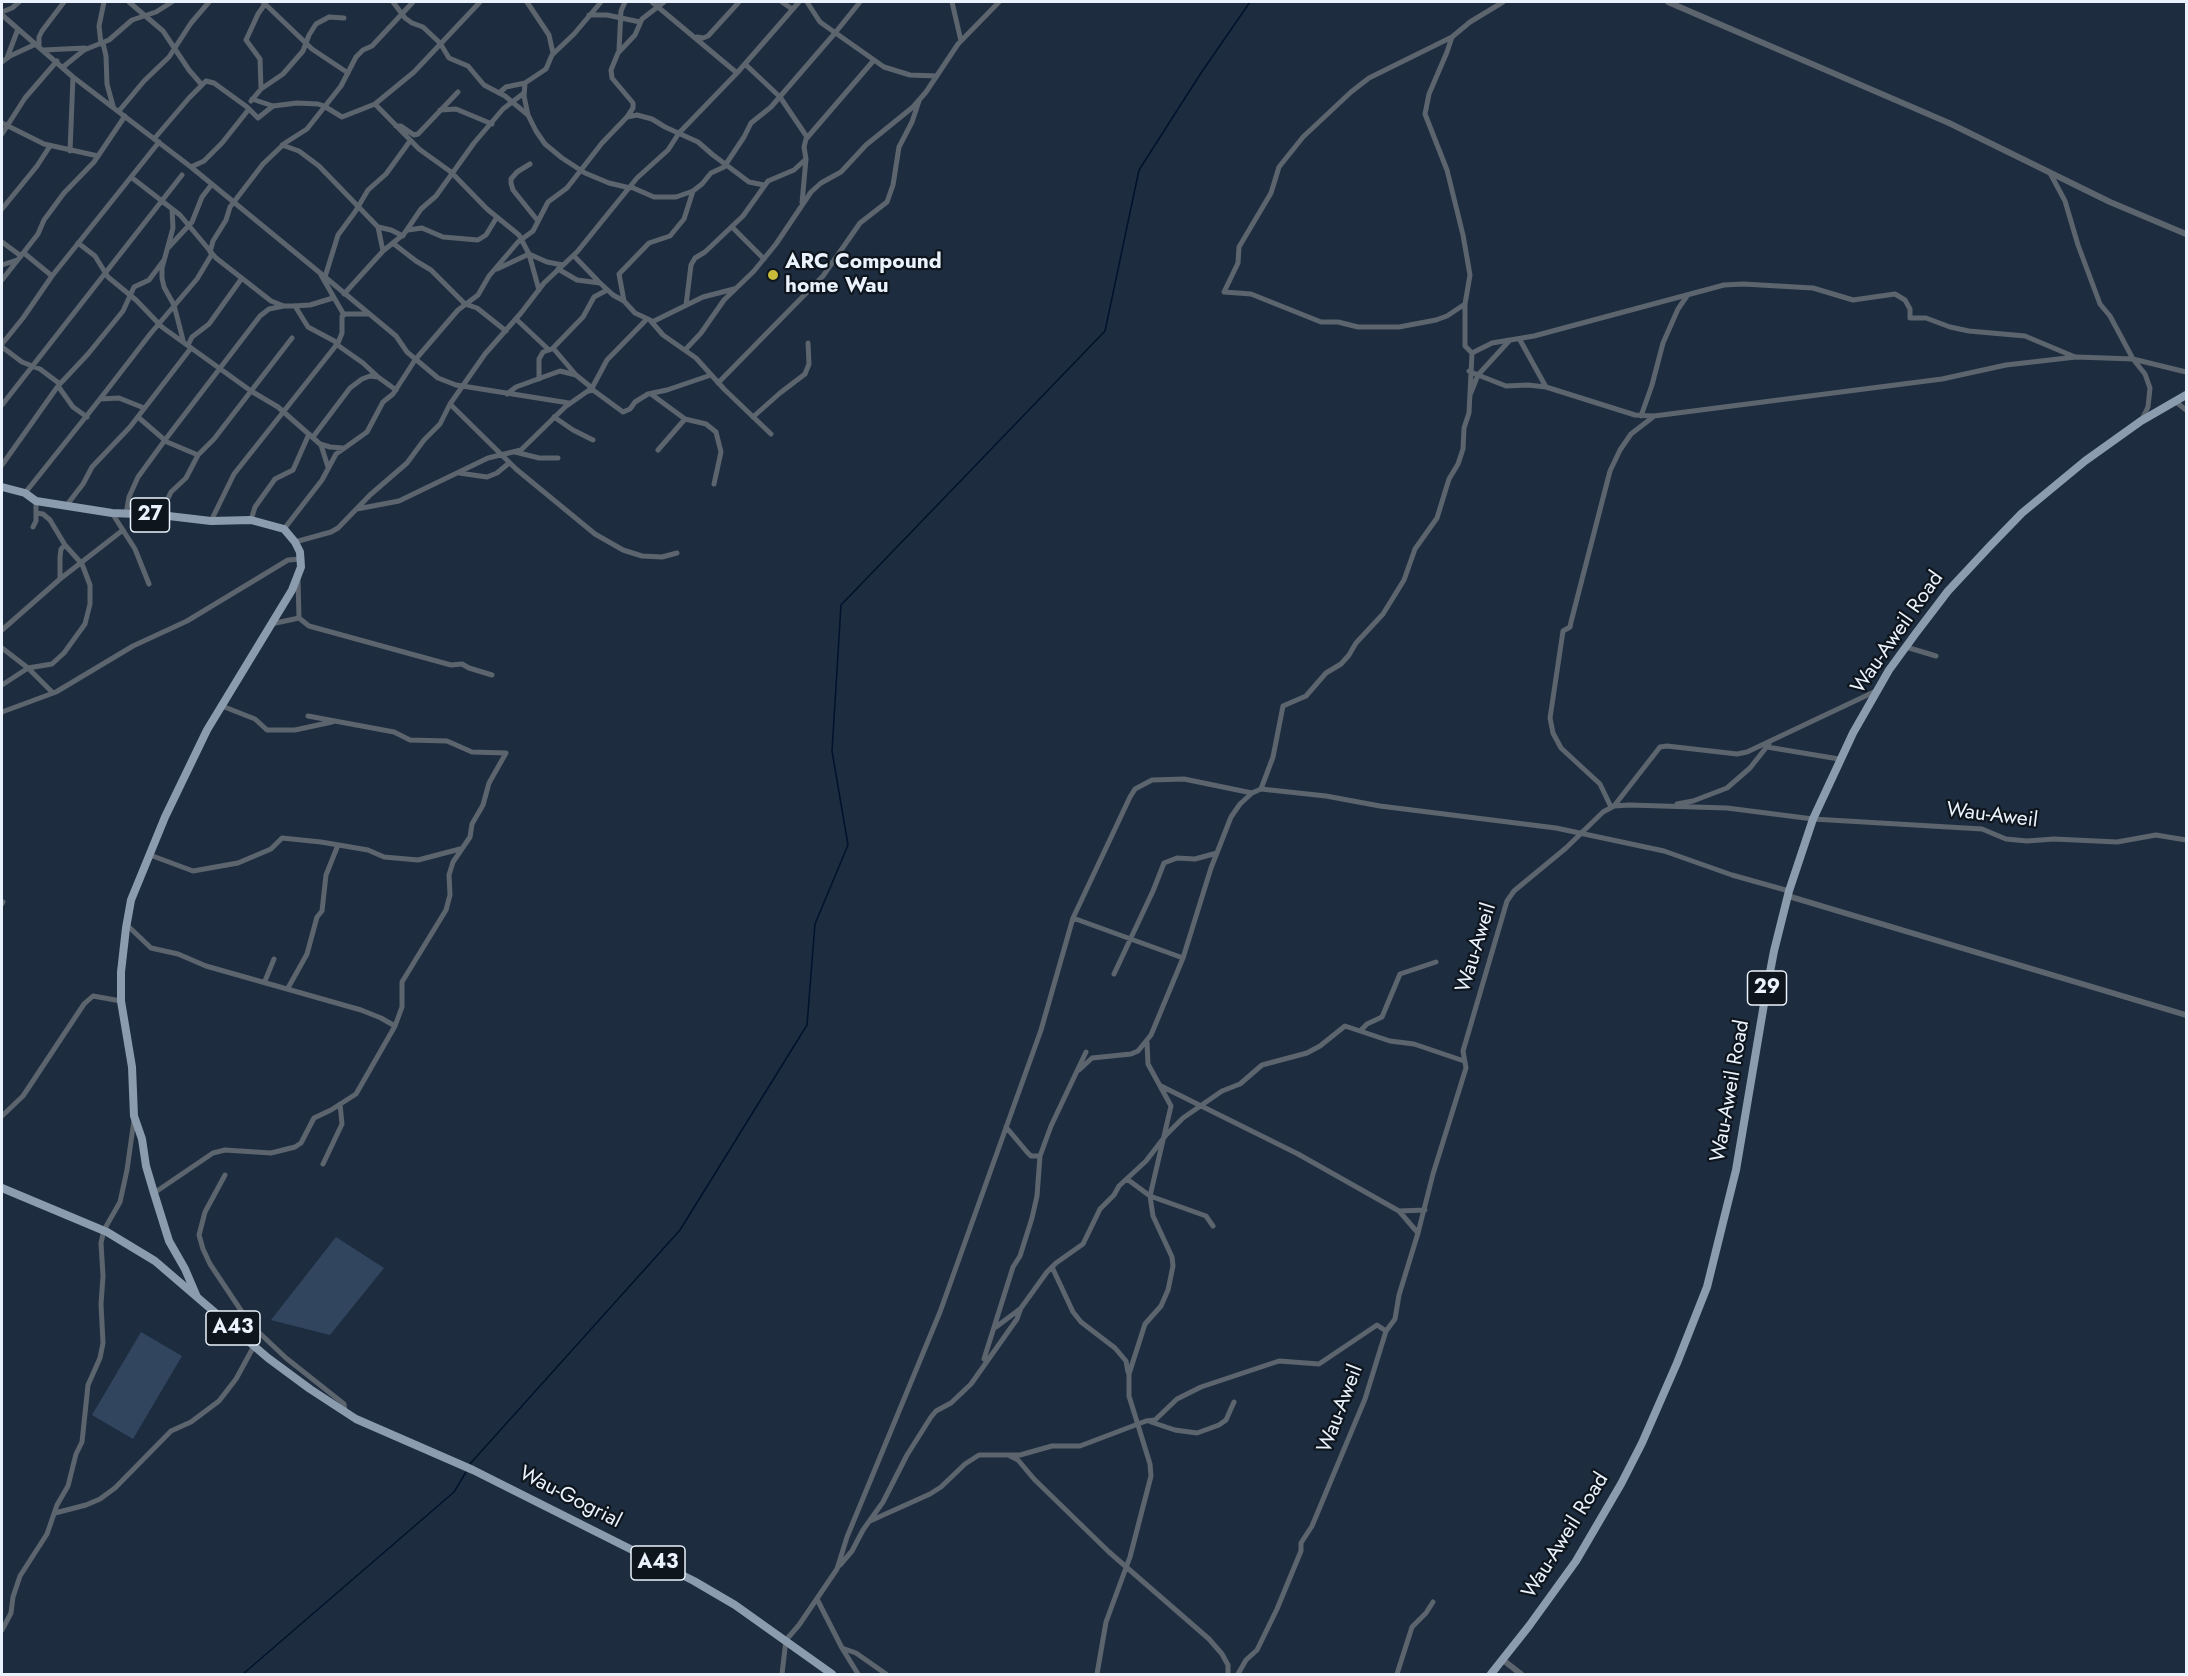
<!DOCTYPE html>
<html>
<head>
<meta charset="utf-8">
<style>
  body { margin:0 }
  #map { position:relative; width:2188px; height:1676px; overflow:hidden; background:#1d2d3f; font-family:Jost,sans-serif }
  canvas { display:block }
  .frame { position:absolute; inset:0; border:3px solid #eaf3fd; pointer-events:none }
</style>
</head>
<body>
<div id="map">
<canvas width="2188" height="1676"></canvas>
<div class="frame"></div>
</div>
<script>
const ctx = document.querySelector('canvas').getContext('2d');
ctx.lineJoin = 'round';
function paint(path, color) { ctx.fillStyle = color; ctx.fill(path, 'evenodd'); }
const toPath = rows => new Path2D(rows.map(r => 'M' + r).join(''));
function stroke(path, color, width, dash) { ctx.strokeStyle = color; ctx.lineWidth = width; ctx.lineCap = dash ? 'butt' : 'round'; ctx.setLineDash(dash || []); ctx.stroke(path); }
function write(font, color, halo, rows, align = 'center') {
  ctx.font = font + ' Jost,sans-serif'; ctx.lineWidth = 4.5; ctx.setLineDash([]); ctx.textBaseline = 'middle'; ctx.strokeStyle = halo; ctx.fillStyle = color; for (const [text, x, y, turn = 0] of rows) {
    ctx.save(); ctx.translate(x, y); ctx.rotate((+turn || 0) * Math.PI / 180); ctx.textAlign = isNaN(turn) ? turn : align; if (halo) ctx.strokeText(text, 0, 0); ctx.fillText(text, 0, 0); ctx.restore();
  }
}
paint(toPath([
  [336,1237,384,1268,330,1335,271,1320],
  [141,1332,182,1356,133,1439,92,1415]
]), '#31455e');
stroke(toPath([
  [469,1465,680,1230,807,1025,815,924,848,845,832,751,841,605,1105,331,1139,170,1201,73,1250,2],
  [243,1674,454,1492,466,1472]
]), '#00122c', 1.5);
stroke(toPath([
  [129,2,163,31,189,70,202,85],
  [263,2,312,49,348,73],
  [393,2,405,18,412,23,423,27,440,43,449,58,468,66,484,85,505,96,528,115],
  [527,2,549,35,553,53],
  [652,2,737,73],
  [782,2,792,9],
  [807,2,820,22,884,67,910,75,937,76],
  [952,2,961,41],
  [2,12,12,8,19,2],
  [2,15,73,77,191,167,325,277,396,336,407,352,438,378,456,385,569,403],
  [589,15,607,15,640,22],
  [697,37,703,38,708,36,739,2],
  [1452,37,1447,52,1429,94,1425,114,1447,170,1463,235,1470,275,1465,304,1447,316,1436,320,1399,327,1358,327,1338,322,1321,322,1251,294,1224,292,1238,263,1239,247,1271,193,1279,167,1303,137,1351,92,1369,78,1452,37,1470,22,1503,2],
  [103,43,106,56,107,84,113,106],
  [101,44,99,26,104,2],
  [39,47,39,37,42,31,64,2],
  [44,50,85,48],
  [619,50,621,11,625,2],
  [7,58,18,29],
  [2,62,10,56,36,44],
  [745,64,780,97,807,137],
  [63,67,84,50,109,40,132,20,156,12,172,2],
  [525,83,524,96,528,115,536,131,545,144,562,158,585,173,609,183,630,188],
  [261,89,260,59,246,40,258,14,265,4],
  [499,93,506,87,525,83,546,69,552,55,574,34,601,2],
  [252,99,273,106,297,103,318,104,324,106,342,117,375,104,414,72,480,2],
  [251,101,261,89,283,74,303,51,309,35,316,24,329,17,344,18],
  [375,104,419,149,451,172,487,209,519,235,529,254,547,262,563,265],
  [440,110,456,109,492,124],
  [119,111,144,81,169,57,191,23,209,2],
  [627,117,637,115,652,119,665,127,698,142,713,155,749,182,764,185],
  [2,123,44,144,98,156],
  [396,126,401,126,414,135,418,134,458,92],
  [2,134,25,98,57,61],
  [154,139,189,98,206,81,214,83,247,107,258,118,273,106],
  [282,145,299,151,319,166,378,227,383,251],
  [70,151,73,77],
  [530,164,517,172,511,179,511,183,513,190,538,221],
  [191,167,204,161,222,143,249,109],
  [2050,173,2065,201,2078,245,2100,304,2110,316,2133,359,2145,374,2150,388,2148,407,2141,421],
  [131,177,180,215,216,258,271,301,284,306,293,306,310,305,333,298],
  [631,187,654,197,676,197,693,191,702,184,711,173,724,167,744,137,751,123,771,107,835,33,860,2],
  [802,203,806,159,804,147,806,139,874,60],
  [2,209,37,166,50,146],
  [172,209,173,228,162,268,162,278,164,287,174,305,183,340],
  [378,227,391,230,403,236],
  [732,227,764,259],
  [408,230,422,228,443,237,478,240,486,235,497,217],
  [2,242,21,256],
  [78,243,95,256,108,277,136,300,162,327,251,391,278,407,320,444,330,447,343,448],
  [394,244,416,261,431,270,465,304,477,308,506,331],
  [168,248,192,222,202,197,212,184],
  [210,252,213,241,226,220,230,207,263,164,285,143,307,129,341,86,356,57,363,50,372,46,413,2],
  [24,253,52,276],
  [574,256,600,283],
  [2,265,17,260],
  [497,269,529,254,539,290],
  [558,269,577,280,600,283,613,295,624,301,635,313,650,320,663,335,696,358,724,389,771,434],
  [321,275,344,315],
  [325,277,338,235,355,212,368,190,386,174,410,141],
  [2,280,38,234,44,220,64,193,94,162,125,116],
  [344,294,383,251,404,234,421,209,436,196,474,143,503,109,524,93],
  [624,301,619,274,649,243,670,236,684,219,693,191],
  [686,305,691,265,695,258,705,252,743,216,768,181,794,170,806,159],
  [295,306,308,327,338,343],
  [516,319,548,349],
  [652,322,703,297,734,289],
  [1520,340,1546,387],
  [2,344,23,318,52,276,159,142],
  [336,344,363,363,377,376],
  [188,345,192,337,209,324,242,278],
  [2,347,22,362,40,369,60,384],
  [686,349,701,333,724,300,754,271,776,244,811,192,821,183,841,172,866,145,913,107,926,92,958,44,999,2],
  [1472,353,1492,343,1534,336,1724,285,1743,284,1813,288,1853,300,1895,294,1905,300,1910,309,1910,318,1926,318,1950,327,1969,331,2025,336,2075,357],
  [1469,371,1478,375,1509,341],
  [576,375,553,348,583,317,594,297,607,290],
  [539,379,539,359,543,352,552,349],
  [718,383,823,276,860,223,887,202,893,185,899,147,912,122,919,101],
  [58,386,73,407,87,417],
  [589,391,593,390,623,412,630,409,635,402,648,394,667,390,711,375],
  [507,394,516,387,560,371,576,375,592,388],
  [651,394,685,419,706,424,716,432,721,452,714,484],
  [1470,395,1478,375,1506,386,1528,385,1546,387,1635,415,1654,416,1942,379,2006,365,2076,357,2133,359,2186,372],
  [100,399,119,398,144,408],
  [2176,402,2186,410],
  [450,404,516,469,595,534,623,550,642,556,662,557,677,553],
  [2,405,182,175],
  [1641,416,1652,385,1663,343,1678,309,1687,296],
  [138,417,167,442,198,455],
  [554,417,573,430,593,440],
  [753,417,780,393,805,374,809,364,808,343],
  [313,437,350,388,362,379,370,376,378,377,396,390],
  [321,445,328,467],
  [658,450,685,419],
  [515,452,539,458,558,458],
  [2,465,58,386,88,354,123,311,134,287,149,280,164,260],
  [459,473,487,477,497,473,509,463],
  [25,493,100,399,151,333,197,279,212,254],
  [66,506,83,484,92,467,130,427,191,348],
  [357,509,399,501,488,458,521,450,565,407,592,388,607,360,647,319],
  [36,513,43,514,50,520,65,545,61,549,60,557,60,579],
  [112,513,135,549,149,584],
  [126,514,129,497,138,477,165,440,260,316,269,309,284,306],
  [160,515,171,492,186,478,198,455,214,439,292,338],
  [251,520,255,507,275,479,293,470,309,434],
  [211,521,234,474,338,343,342,333,342,316,345,314,368,314],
  [33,527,36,521,36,501],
  [284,529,322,480,336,454,367,432,383,402,393,394,415,360,458,310,478,295,489,276,518,242,533,231,548,202,567,188,602,143,627,117,633,108,633,103,612,78,611,70,618,53,635,35,642,19,664,2],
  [295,542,331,532,338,528,370,495,407,463,424,440,440,424,450,404,485,354,521,313,544,283,577,252,637,178,668,150,679,133,737,73,799,2],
  [298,579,299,618,309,626,451,665,462,664,469,668,492,675],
  [271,624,299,618],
  [2,630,60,579,123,530],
  [1906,647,1936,656],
  [2,648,28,668,53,693],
  [2,685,28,668,52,664,64,653,85,624,90,604,90,585,82,564,65,545],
  [222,706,255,719,267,730,295,730,332,722],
  [2,712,56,692,133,646,187,621,288,560,301,559],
  [1767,747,1839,759],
  [1261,789,1273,757,1283,706,1306,696,1326,673,1341,664,1349,655,1356,643,1383,614,1404,580,1415,549,1437,518,1449,479,1458,464,1463,449,1464,428,1469,413,1472,353,1465,346,1465,304],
  [1677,804,1693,801,1727,788,1750,768,1769,744],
  [1614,806,1660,747,1667,746,1737,754,1747,752,1876,691],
  [1611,807,1600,784,1561,748,1553,733,1550,718,1563,631,1570,627,1571,622,1610,471,1620,450,1631,434,1653,417],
  [150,855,193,871,238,863,271,849,282,838,321,842,368,850,384,857,418,860,460,849],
  [2,904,3,902],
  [1073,918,1183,958],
  [128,926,151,948,178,954,206,966,361,1010,381,1018,395,1026],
  [1114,974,1153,891,1164,863,1177,858,1195,859,1217,853],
  [265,981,274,959],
  [288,988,307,954,317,917,322,911,326,875,338,845],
  [1361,1030,1367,1024,1382,1017,1400,974,1436,962],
  [1079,1070,1092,1058,1131,1054,1138,1051,1151,1035,1183,958,1211,868,1231,817,1240,804,1252,793],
  [1161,1086,1298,1154,1399,1211,1418,1233],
  [2,1116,23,1096,84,1004,93,996,121,1001],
  [1006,1127,1027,1152,1031,1156,1040,1156],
  [323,1164,342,1124,340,1104],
  [225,1175,205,1212,199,1235,203,1249,210,1264,250,1324,286,1358,344,1404,345,1412],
  [1127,1179,1150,1196,1206,1216,1213,1226],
  [154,1193,213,1153,225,1150,271,1153,295,1147,301,1143,314,1118,331,1110,356,1094,395,1026,402,1007,402,982,446,910,450,895,449,875,453,862,470,837,472,824,483,805,489,783,506,753,472,752,447,741,410,740,394,732,308,716],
  [1399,1211,1425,1210],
  [1052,1267,1073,1312,1081,1322,1115,1348,1126,1361,1128,1372],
  [996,1327,1020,1309],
  [984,1359,1013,1267,1020,1256,1032,1218,1037,1196,1040,1156,1051,1126,1086,1052],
  [1151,1422,1175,1430,1197,1433,1219,1425,1226,1420,1234,1402],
  [1010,1456,1018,1460,1034,1479,1109,1552,1209,1639,1222,1654,1228,1665,1228,1674],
  [55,1513,86,1505,100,1499,115,1488,171,1431,191,1422,219,1401,236,1379,254,1346],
  [870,1521,930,1494,941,1487,965,1464,979,1455,1020,1455,1052,1446,1080,1446,1146,1421,1155,1420,1177,1399,1201,1387,1279,1361,1319,1364,1377,1325,1386,1331],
  [840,1565,852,1551,863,1530,883,1502,907,1455,931,1417,936,1411,951,1403,971,1384,1017,1319,1021,1308,1047,1272,1056,1263,1083,1244,1100,1209,1114,1195,1119,1186,1146,1161,1166,1135,1183,1118,1222,1091,1240,1084,1262,1065,1307,1053,1320,1046,1345,1026,1390,1041,1414,1044,1464,1061],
  [817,1599,842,1648,856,1653,886,1674],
  [2,1630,11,1613,13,1597,20,1576,47,1534,57,1505,68,1486,76,1454,82,1442,88,1385,100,1358,103,1343,101,1304,103,1276,101,1243,104,1230,120,1202,127,1170,134,1120],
  [842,1648,858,1674],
  [782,1674,786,1640,799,1625,837,1569,847,1537,940,1312,1041,1030,1073,918,1130,797,1135,789,1152,780,1184,779,1252,793,1261,789,1326,796,1380,806,1556,828,1664,851,1732,875,1789,891],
  [1097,1674,1106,1622,1130,1557,1151,1476,1150,1464,1129,1396,1129,1374,1145,1324,1161,1306,1168,1290,1173,1266,1172,1257,1153,1216,1150,1196,1171,1106,1148,1064,1147,1042],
  [1238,1674,1246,1660,1257,1650,1277,1609,1301,1551,1301,1543,1312,1526,1365,1399,1386,1331,1395,1319,1399,1295,1418,1233,1433,1174,1466,1068,1463,1051,1507,901,1514,891,1566,848,1603,812,1614,806,1629,805,1727,808,1813,819,1982,829,2006,839,2027,841,2054,839,2117,842,2156,835,2186,840],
  [1397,1674,1412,1627,1426,1613,1433,1602]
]), '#5c646e', 5);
stroke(toPath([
  [1668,2,1949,123,2110,202,2186,234],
  [1788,896,2186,1015],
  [1503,1660,1521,1674]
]), '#5c646e', 6);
stroke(toPath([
  [2,487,25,493,36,501,112,513,160,515,211,521,251,520,284,529,295,542,300,552,301,567,292,590,207,730,165,817,131,900,126,928,121,972,121,1001,132,1067,134,1116,142,1139,146,1166,154,1193,169,1241,185,1269,197,1297],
  [2,1188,107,1232,155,1261,268,1358,310,1389,356,1419,473,1470,694,1581,735,1605,832,1674],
  [1491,1674,1529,1626,1576,1561,1621,1484,1642,1443,1677,1363,1707,1287,1736,1170,1764,1004,1774,951,1789,891,1813,819,1853,733,1889,670,1916,633,1948,591,1990,546,2022,513,2085,461,2141,421,2186,395]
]), '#8c9caf', 8);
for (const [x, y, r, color] of [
  [773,275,6,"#c8bb3b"]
]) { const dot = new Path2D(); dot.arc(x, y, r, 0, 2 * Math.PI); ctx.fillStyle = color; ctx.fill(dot); stroke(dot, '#0e151d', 2); }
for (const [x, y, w] of [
  [150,515,39],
  [1767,988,39],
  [233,1328,54],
  [658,1563,54]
]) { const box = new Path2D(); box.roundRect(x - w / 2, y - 17, w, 34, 4.5); ctx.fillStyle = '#0e151d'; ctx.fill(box); stroke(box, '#eaf3fd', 1.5); }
write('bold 20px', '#eaf3fd', null, [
  ["27",150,515],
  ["29",1767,988],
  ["A43",233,1328],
  ["A43",658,1563]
]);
write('bold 21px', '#eaf3fd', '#0e151d', [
  ["ARC Compound",785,263],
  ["home Wau",785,287]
], 'left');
write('21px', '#eaf3fd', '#0e151d', [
  ["Wau-Aweil Road",1898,633,-55],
  ["Wau-Aweil",1992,816,7],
  ["Wau-Aweil",1477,948,-73],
  ["Wau-Aweil Road",1731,1091,-80],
  ["Wau-Aweil",1341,1409,-69],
  ["Wau-Gogrial",570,1498,27],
  ["Wau-Aweil Road",1566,1536,-58]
]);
</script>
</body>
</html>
